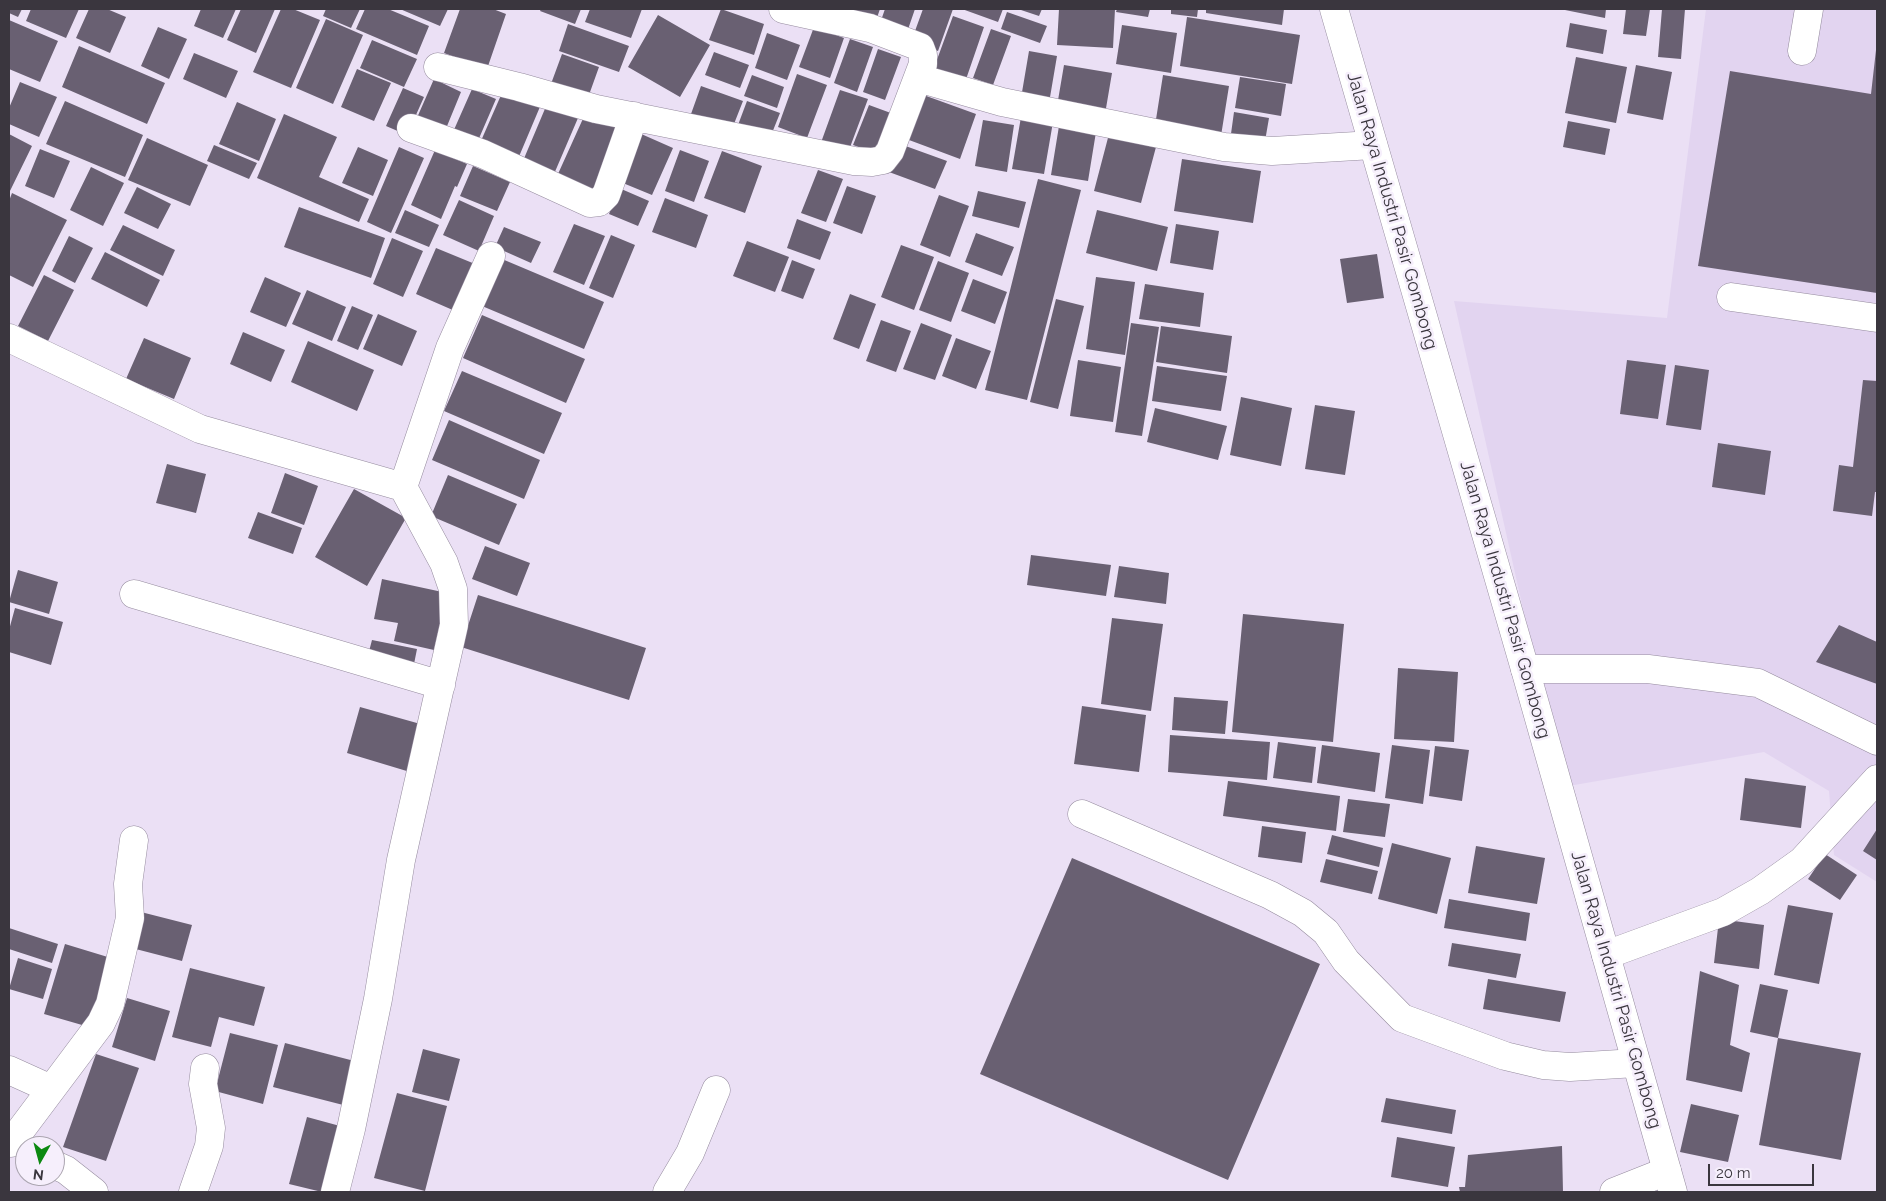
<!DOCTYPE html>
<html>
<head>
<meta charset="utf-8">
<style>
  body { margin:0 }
  #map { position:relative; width:1886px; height:1201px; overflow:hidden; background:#ebe0f5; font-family:Raleway,sans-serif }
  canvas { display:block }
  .frame { position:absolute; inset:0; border:10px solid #3a363e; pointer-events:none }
  .north { position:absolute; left:15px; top:1136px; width:50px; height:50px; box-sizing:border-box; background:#f6effc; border:1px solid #aba5b0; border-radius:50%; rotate:187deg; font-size:14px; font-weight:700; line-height:20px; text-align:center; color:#3a363e }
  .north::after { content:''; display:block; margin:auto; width:18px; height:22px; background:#0c8911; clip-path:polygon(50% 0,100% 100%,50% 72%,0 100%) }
  .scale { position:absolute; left:1708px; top:1164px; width:106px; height:22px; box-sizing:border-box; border:2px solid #3a363e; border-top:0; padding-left:6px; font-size:15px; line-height:18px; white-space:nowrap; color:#3a363e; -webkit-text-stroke:4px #f6effc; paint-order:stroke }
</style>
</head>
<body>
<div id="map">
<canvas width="1886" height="1201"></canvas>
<div class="frame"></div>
<div class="north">N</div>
<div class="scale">20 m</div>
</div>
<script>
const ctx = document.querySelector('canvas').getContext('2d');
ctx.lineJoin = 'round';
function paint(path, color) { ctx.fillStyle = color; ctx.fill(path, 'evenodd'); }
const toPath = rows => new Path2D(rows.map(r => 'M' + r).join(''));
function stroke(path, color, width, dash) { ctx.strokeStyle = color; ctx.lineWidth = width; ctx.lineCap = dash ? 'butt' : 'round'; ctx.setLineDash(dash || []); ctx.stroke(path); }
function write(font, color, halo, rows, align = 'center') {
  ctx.font = font + ' Raleway,sans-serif'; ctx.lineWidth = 5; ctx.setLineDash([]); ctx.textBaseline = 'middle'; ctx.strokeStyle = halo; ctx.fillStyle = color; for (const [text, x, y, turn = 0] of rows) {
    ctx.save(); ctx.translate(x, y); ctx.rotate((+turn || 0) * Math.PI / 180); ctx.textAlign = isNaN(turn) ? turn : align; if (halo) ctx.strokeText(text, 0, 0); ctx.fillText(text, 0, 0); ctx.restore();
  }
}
paint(toPath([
  [1706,9,1877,9,1877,882,1834,855,1829,791,1764,752,1563,787,1454,301,1667,318]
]), '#e2d4f0');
paint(toPath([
  [9,9,22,9,18,17,9,13],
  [31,9,79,9,66,38,26,21],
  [89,9,107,9,126,17,110,53,76,38],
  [201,9,236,9,223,38,194,26],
  [241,9,275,9,256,53,227,40],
  [281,9,293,9,320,20,291,88,253,72],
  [326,9,360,9,351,28,323,16],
  [365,9,388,9,429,26,417,55,356,29],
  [400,9,448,9,440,26],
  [460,9,493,9,506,14,487,69,444,53],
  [541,9,581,9,575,24,540,11],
  [590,9,642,9,631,38,585,22],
  [721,9,764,24,754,55,709,40],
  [850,9,880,9,873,29,847,19],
  [885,9,915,9,905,38,878,29],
  [923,9,953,9,938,51,911,42],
  [962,9,1003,9,998,22],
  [1018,9,1042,9,1039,16],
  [1059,9,1115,9,1113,48,1057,45],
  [1117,9,1150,9,1148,17,1116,12],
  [1171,9,1198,9,1197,17,1171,14],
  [1206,9,1284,9,1282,25,1206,13],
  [1560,9,1606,9,1605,18],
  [1626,9,1650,9,1646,36,1623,34],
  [1662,9,1685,9,1681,59,1658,57],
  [1007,12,1047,26,1040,43,1001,29],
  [658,15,710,45,680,97,628,67],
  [953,16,984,27,963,88,931,76],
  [1187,17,1300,35,1292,84,1180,66],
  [326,19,363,35,333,104,296,88],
  [9,20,58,41,40,82,9,69],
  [1570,23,1607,30,1603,54,1566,47],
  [568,24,629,46,619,72,559,51],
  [1122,25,1177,33,1171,73,1116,64],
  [158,27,187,39,169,79,141,66],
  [814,27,844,38,830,78,799,67],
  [991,29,1011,36,993,85,973,78],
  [767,33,800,45,787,80,755,68],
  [850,39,873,47,857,92,834,83],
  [372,40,417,59,404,87,360,68],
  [79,46,165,83,147,124,62,87],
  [878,49,901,57,885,100,863,92],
  [1876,50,1877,293,1698,266,1730,71,1871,94],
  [1029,51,1057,56,1048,109,1020,104],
  [714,52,749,65,740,88,705,75],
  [194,53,238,71,226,98,183,79],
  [562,54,599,67,585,106,548,92],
  [1576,57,1627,67,1616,123,1565,113],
  [1064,65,1112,73,1104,120,1056,112],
  [1636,65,1672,72,1663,120,1627,113],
  [357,69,391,83,374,121,341,107],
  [797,74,827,85,807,138,778,127],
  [752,75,784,87,777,108,744,96],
  [1163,75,1229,86,1220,142,1154,132],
  [1240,77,1286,84,1281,116,1235,108],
  [434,79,461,92,445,131,416,120],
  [20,82,57,97,39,137,9,124,9,108],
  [505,86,542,102,515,166,477,150],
  [701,86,743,101,732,129,691,114],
  [403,88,424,97,407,135,386,126],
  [472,89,496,99,477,143,453,132],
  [840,90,868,99,846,158,819,148],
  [918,93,976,114,960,159,901,137],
  [65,101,143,135,125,177,46,144],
  [747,101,780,113,770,138,738,125],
  [237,102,276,119,259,161,219,144],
  [547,104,578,118,551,181,520,168],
  [869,105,899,116,884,156,853,145],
  [586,112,623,128,591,201,553,185],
  [1234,112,1269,118,1264,147,1230,141],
  [284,114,337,137,319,177,369,199,359,222,257,178],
  [1021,117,1053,122,1044,174,1012,169],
  [983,120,1014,125,1007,172,975,166],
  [1568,121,1610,129,1605,155,1563,147],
  [1059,126,1096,132,1088,181,1051,175],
  [639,133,673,148,652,195,618,181],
  [9,134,32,146,9,193],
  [1109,134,1156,147,1141,203,1094,191],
  [147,138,208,165,190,206,128,180],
  [900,144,947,161,935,189,889,172],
  [214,145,257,163,249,179,207,161],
  [358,147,388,160,373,196,342,183],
  [399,147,424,158,391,233,367,222],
  [40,149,70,161,54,198,25,186],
  [435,150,467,164,457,187,455,186,441,219,411,205],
  [680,150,709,161,694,202,665,191],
  [722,151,762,166,745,213,704,198],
  [1182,159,1261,171,1253,223,1174,211],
  [473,166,510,182,497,211,460,196],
  [91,167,124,183,103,226,70,210],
  [818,170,843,179,826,222,801,213],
  [1038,179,1081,190,1027,400,985,390],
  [847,186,876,196,862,234,833,223],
  [137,187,171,204,158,229,124,213],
  [619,188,649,201,638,226,609,214],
  [978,191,1026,202,1019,228,972,216],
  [12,193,67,220,33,287,9,275,9,201],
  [939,195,969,206,950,257,920,245],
  [665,198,708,215,696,248,652,232],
  [459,200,494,216,479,251,443,235],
  [299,207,385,238,371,278,284,247],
  [405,210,439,225,429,247,395,233],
  [1097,210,1168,227,1157,271,1086,253],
  [797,219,831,232,820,260,787,248],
  [574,224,605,236,584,285,553,272],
  [1176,224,1219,231,1213,270,1170,263],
  [123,225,175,250,163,276,110,250],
  [504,227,541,242,531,263,495,247],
  [976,233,1014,247,1002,276,965,262],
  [611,235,635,245,613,298,589,288],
  [69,236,93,248,75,283,52,271],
  [392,238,423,251,403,297,373,284],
  [747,241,789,257,775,292,733,276],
  [901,245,934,257,914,310,881,297],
  [436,248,475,264,455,311,416,294],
  [105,252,160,280,147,307,91,279],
  [1377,254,1384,298,1347,303,1340,259],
  [502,259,604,302,584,349,482,306],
  [792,260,815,269,803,299,781,291],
  [938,261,969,273,951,322,919,310],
  [44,275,74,290,48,341,18,326],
  [265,277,301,293,286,327,250,312],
  [1096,277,1135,282,1125,355,1086,349],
  [973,279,1007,292,995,324,961,311],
  [1145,284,1204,293,1200,327,1139,319],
  [307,290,346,307,332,341,292,324],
  [850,294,876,304,859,349,833,339],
  [1056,299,1084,306,1058,409,1030,402],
  [352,306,373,315,358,350,337,341],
  [378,314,417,331,402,366,363,349],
  [482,315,585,359,566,403,463,358],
  [881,320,911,331,896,372,866,361],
  [921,323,952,335,935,380,903,369],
  [1131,323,1159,327,1142,436,1115,432],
  [1161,326,1232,336,1227,373,1156,362],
  [243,332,285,350,271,382,230,364],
  [144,338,191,358,174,399,126,379],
  [956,338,991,351,976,389,942,376],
  [308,341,374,370,357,411,291,382],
  [1078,360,1121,367,1113,422,1070,416],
  [1627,360,1666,365,1658,419,1620,414],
  [1675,365,1709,370,1701,430,1666,425],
  [1157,366,1227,376,1221,411,1152,401],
  [462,371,562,413,544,454,444,411],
  [1863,380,1877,381,1877,492,1875,492,1872,516,1833,511,1839,465,1853,467],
  [1241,397,1292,408,1281,466,1230,455],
  [1315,405,1355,411,1345,475,1305,469],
  [1155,408,1227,426,1218,460,1147,442],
  [449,420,540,460,524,499,432,460],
  [1718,443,1771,451,1765,495,1712,487],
  [167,464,206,474,196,513,156,503],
  [285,473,318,486,304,525,271,513],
  [448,475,517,504,499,545,431,516],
  [354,489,406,518,367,586,315,557],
  [258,512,302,528,293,554,248,538],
  [485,546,530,563,517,596,472,579],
  [1031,555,1111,565,1106,596,1027,585],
  [1119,566,1169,573,1166,604,1114,597],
  [18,570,58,582,49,614,9,602],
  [382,579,447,593,434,650,394,641,398,623,374,619],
  [478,595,646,648,629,700,461,647],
  [15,608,63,622,51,665,9,652,9,630],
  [1243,614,1344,624,1333,742,1232,732],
  [1112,618,1163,624,1151,711,1101,704],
  [1839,625,1877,642,1877,684,1816,662],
  [372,640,417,649,413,669,367,659],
  [1398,668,1458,672,1454,742,1394,739],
  [1174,697,1228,701,1225,734,1172,730],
  [1082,706,1146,715,1139,772,1074,764],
  [360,707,424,725,410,772,347,753],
  [1170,735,1270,742,1267,780,1168,772],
  [1278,742,1316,747,1312,783,1273,778],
  [1322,745,1380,753,1375,792,1317,783],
  [1392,745,1430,750,1423,804,1385,798],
  [1435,746,1469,750,1462,801,1429,796],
  [1745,778,1806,786,1801,828,1740,820],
  [1228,781,1340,796,1336,831,1223,816],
  [1348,799,1390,804,1385,837,1343,832],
  [1262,826,1306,832,1302,863,1258,857],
  [1877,829,1877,860,1863,851],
  [1332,835,1383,848,1379,867,1327,854],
  [1392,843,1451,858,1437,914,1378,899],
  [1476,846,1545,858,1537,904,1468,893],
  [1825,854,1857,875,1840,900,1808,879],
  [1072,858,1320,964,1228,1180,980,1074],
  [1326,859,1378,871,1372,894,1320,882],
  [1449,899,1530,913,1526,941,1444,928],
  [1788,905,1833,913,1819,984,1774,975],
  [137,911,192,925,182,961,128,947],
  [1719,919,1764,925,1759,969,1714,963],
  [9,928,58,944,52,963,9,949],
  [1452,943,1521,954,1516,978,1448,966],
  [65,944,111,958,89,1027,44,1014],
  [18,958,52,969,43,999,9,989],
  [190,968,265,987,254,1026,219,1017,211,1047,172,1037],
  [1700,971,1739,985,1730,1045,1750,1053,1742,1092,1686,1080],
  [1488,979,1566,992,1560,1022,1483,1009],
  [1760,984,1788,990,1778,1038,1750,1032],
  [127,998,170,1011,155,1061,112,1047],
  [230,1033,278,1045,263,1104,215,1091],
  [1778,1038,1861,1053,1841,1160,1759,1145],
  [285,1043,362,1063,351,1107,273,1087],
  [423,1049,460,1059,449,1101,412,1092],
  [96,1054,139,1068,106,1161,63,1147],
  [397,1093,447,1106,425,1191,374,1178],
  [1386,1098,1456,1110,1452,1134,1381,1122],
  [1691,1104,1739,1115,1728,1162,1680,1152],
  [307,1117,340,1126,322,1192,289,1184],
  [1397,1137,1455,1147,1448,1187,1391,1177],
  [1562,1146,1563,1192,1460,1192,1459,1187,1465,1187,1468,1155]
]), '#696072');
const minor = toPath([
  [1802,51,1809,9],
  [438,67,519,87,596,109,854,161,872,162,883,160,890,151,923,64,923,55,920,47,870,28,783,9],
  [918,78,1002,102,1224,147,1272,151,1373,145],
  [411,128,483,154,590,203,599,202,606,195,634,116],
  [1731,297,1877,318],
  [9,338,200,429,403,487,444,563,453,589,454,625,401,860,378,999,351,1129,335,1192],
  [403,487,450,348,491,256],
  [134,594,441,685],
  [1525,669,1648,669,1758,683,1877,741],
  [1082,814,1270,895,1303,913,1326,932,1346,961,1402,1018,1505,1056,1543,1065,1570,1067,1636,1063],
  [1606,955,1723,912,1760,891,1802,861,1877,779],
  [9,1070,51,1089],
  [11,1143,101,1023,110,1004,130,918,128,884,134,840],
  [55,1165,66,1170,94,1192],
  [193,1192,209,1146,211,1128,203,1084,205,1068],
  [667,1192,690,1153,716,1090],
  [1614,1192,1667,1171]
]);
const major = toPath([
  [1334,9,1525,669,1673,1192]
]);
stroke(minor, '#958b9e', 29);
stroke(major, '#958b9e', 29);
stroke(minor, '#fff', 28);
stroke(major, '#fff', 28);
write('18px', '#3a363e', '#f6effc', [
  ["Jalan Raya Industri Pasir Gombong",1392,211,74],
  ["Jalan Raya Industri Pasir Gombong",1505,600,74],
  ["Jalan Raya Industri Pasir Gombong",1616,990,74]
]);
</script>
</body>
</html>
